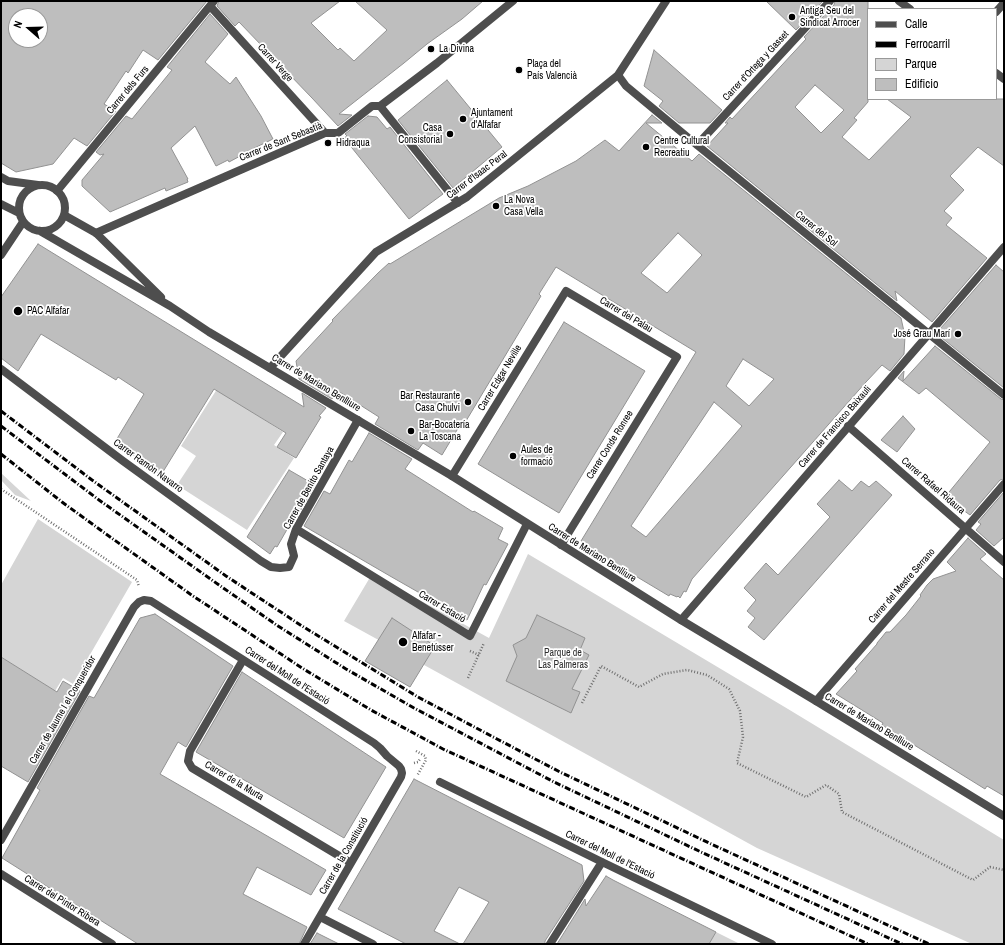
<!DOCTYPE html>
<html>
<head>
<meta charset="utf-8">
<style>
  body { margin:0 }
  #map { position:relative; width:1005px; height:945px; overflow:hidden; background:#fff; font-family:"Archivo Narrow",sans-serif }
  canvas { display:block }
  .frame { position:absolute; inset:0; border:2px solid #000; pointer-events:none }
  .legend { position:absolute; left:867px; top:8px; width:130px; height:92px; box-sizing:border-box; background:#fff; border:1px solid #999; margin:0; padding:5px 7px; list-style:none; font-size:12px; color:#000 }
  .legend li { display:flex; align-items:center; gap:8px; height:20px }
  .legend b { width:20px; border:1px solid #999 }
  .north { position:absolute; left:8px; top:8px; width:40px; height:40px; box-sizing:border-box; background:#fff; border:1px solid #999; border-radius:50%; rotate:290deg; font-size:11px; font-weight:700; line-height:16px; text-align:center; color:#000 }
  .north::after { content:''; display:block; margin:auto; width:14px; height:18px; background:#000; clip-path:polygon(50% 0,100% 100%,50% 72%,0 100%) }
</style>
</head>
<body>
<div id="map">
<canvas width="1005" height="945"></canvas>
<div class="frame"></div>
<ul class="legend">
<li><b style="height:5px;background:#4e4e4e"></b>Calle</li>
<li><b style="height:5px;background:#000"></b>Ferrocarril</li>
<li><b style="height:11px;background:#d5d5d5"></b>Parque</li>
<li><b style="height:11px;background:#bebebe"></b>Edificio</li>
</ul>
<div class="north">N</div>
</div>
<script>
const ctx = document.querySelector('canvas').getContext('2d');
ctx.lineJoin = 'round';
function paint(path, color) { ctx.fillStyle = color; ctx.fill(path, 'evenodd'); }
const toPath = rows => new Path2D(rows.map(r => 'M' + r).join(''));
function stroke(path, color, width, dash) { ctx.strokeStyle = color; ctx.lineWidth = width; ctx.lineCap = dash ? 'butt' : 'round'; ctx.setLineDash(dash || []); ctx.stroke(path); }
function write(font, color, halo, rows, align = 'center') {
  ctx.font = font + ' "Archivo Narrow",sans-serif'; ctx.lineWidth = 3.5; ctx.setLineDash([]); ctx.textBaseline = 'middle'; ctx.strokeStyle = halo; ctx.fillStyle = color; for (const [text, x, y, turn = 0] of rows) {
    ctx.save(); ctx.translate(x, y); ctx.rotate((+turn || 0) * Math.PI / 180); ctx.textAlign = isNaN(turn) ? turn : align; if (halo) ctx.strokeText(text, 0, 0); ctx.fillText(text, 0, 0); ctx.restore();
  }
}
paint(toPath([
  [224,378,235,401,283,432,274,445,294,458,247,530,177,485,196,456,181,446],
  [1,473,31,501,15,495,1,480],
  [38,519,132,582,73,684,63,678,55,691,1,657,1,585],
  [528,554,788,709,1004,840,1004,944,972,944,757,848,344,621,372,574,489,638],
  [716,932,740,944,709,944]
]), '#d5d5d5');
const building = toPath([
  [1,1,207,1,158,60,143,50,128,73,126,71,104,104,116,111,87,146,74,138,53,164,16,172,1,163,1,1],
  [16,16,40,16,40,40,16,40,16,16],
  [219,1,340,1,311,23,338,50,340,48,354,61,387,30,355,1,483,1,462,19,427,44,404,63,339,114,352,115,338,126,312,98,239,22,235,26,217,6,219,1],
  [766,1,823,1,796,30,766,1],
  [835,1,868,1,868,102,854,118,857,120,842,137,869,160,911,117,887,99,1004,99,1004,166,978,147,950,176,964,190,944,211,952,218,946,225,987,258,932,322,895,291,897,301,707,146,728,123,725,123,730,117,732,119,806,39,804,37,834,5,835,1],
  [815,85,844,110,821,133,795,107,815,85],
  [210,14,228,34,205,62,230,84,236,77,261,116,273,139,244,153,244,154,229,162,228,160,216,166,195,126,171,148,188,179,187,179,188,182,166,191,165,188,110,212,82,186,82,180,104,154,100,155,96,152,126,116,132,119,172,70,167,67,210,14],
  [654,50,722,110,710,123,679,123,659,106,663,101,644,86,654,50],
  [447,80,502,147,453,188,398,120,447,80],
  [652,115,662,123,646,123,692,161,699,154,901,318,905,336,904,354,890,371,882,365,866,382,692,579,686,592,684,591,680,598,678,596,677,597,670,594,669,596,582,544,583,542,581,541,696,352,556,267,539,294,541,296,463,426,460,425,442,455,423,443,418,450,375,424,379,417,338,391,332,399,299,379,296,361,333,321,332,320,378,273,389,263,390,264,499,198,528,186,576,161,605,140,619,151,652,115],
  [678,233,702,255,667,293,641,273,678,233],
  [743,359,774,379,749,406,726,386,743,359],
  [714,402,742,426,646,537,631,526,714,402],
  [368,116,377,117,387,129,390,127,443,194,409,219,344,138,347,136,345,134,368,116],
  [38,244,304,407,302,393,326,408,319,416,321,417,296,458,277,447,286,433,214,389,161,475,115,442,144,394,118,377,116,380,41,334,18,371,1,358,1,297,38,244],
  [996,265,1004,272,1004,388,942,338,946,333,940,329,996,265],
  [564,322,645,371,559,513,478,464,564,322],
  [935,346,1001,399,1004,400,1004,479,1000,480,970,515,945,497,990,442,926,388,919,394,898,378,904,371,903,381,935,346],
  [903,416,915,429,897,452,881,440,903,416],
  [369,433,412,459,405,469,473,512,474,511,503,528,498,539,508,544,486,585,484,584,467,620,390,576,304,526,324,491,330,494,349,460,352,462,369,433],
  [289,470,315,485,295,520,293,519,277,547,275,546,270,554,247,537,289,470],
  [839,480,852,491,861,481,869,487,876,481,892,495,764,640,748,627,755,618,747,611,756,600,744,588,766,563,778,575,830,517,817,504,839,480],
  [1004,492,1004,537,994,546,976,530,981,524,978,522,1004,492],
  [968,538,986,554,980,559,1004,580,1004,796,987,786,985,789,948,766,882,725,883,723,836,694,857,671,855,669,877,644,877,643,882,637,886,632,890,632,906,615,921,596,920,595,927,585,933,579,956,571,947,562,968,538],
  [155,614,233,666,186,747,178,742,160,774,326,870,311,895,257,867,243,894,307,927,299,944,138,944,2,858,40,790,37,788,89,696,94,698,140,618,155,614],
  [537,615,585,638,580,650,589,655,572,689,580,692,571,713,506,681,517,656,513,645,526,638,537,615],
  [392,618,435,646,410,687,365,661,392,618],
  [1,657,57,692,63,681,80,691,28,782,1,766,1,657],
  [242,672,386,767,344,838,196,752,242,672],
  [414,779,582,865,584,881,545,941,545,944,463,944,489,902,459,887,434,931,460,944,406,944,338,909,414,779],
  [606,876,613,880,716,932,709,944,557,944,585,899,586,906,606,876],
  [317,933,339,944,310,944,317,933]
]);
paint(building, '#bebebe');
stroke(building, '#929292', 1);
stroke(toPath([
  [1,489,137,580,139,587],
  [470,651,479,655],
  [468,678,484,643],
  [582,703,601,666,639,687,663,674,687,670,707,675,729,689,740,711,743,737,737,763,806,797,826,785,839,794,842,812,973,880,990,867,1004,870],
  [416,751,425,756,426,760,417,776],
  [414,763,418,762,420,759]
]), '#707070', 2.5, [1, 2]);
stroke(toPath([
  [380,106,437,63,513,1]
]), '#4e4e4e', 8);
stroke(toPath([
  [899,1,910,9],
  [210,6,325,133],
  [996,12,1004,3],
  [996,73,1004,79],
  [618,75,626,86,697,145,1004,395],
  [697,145,830,1],
  [1,177,8,181,38,185],
  [57,191,214,1],
  [96,233,325,133,338,133,372,106,380,106,458,203],
  [1,255,23,222],
  [270,368,376,252,467,197,618,75,666,1],
  [1,369,123,461,261,561,271,567,280,568,289,567,294,556,291,544,296,529,358,420],
  [848,426,1004,562],
  [452,476,566,291,677,357,561,545],
  [296,529,470,636,527,524],
  [681,620,1004,247],
  [243,660,190,751,188,761,192,768,351,863],
  [816,701,1004,484],
  [440,782,602,862,772,944],
  [1,840,134,607,139,602,144,600,151,601,374,743,380,748,387,756,399,766,401,769,402,773,401,777,304,944],
  [1,874,112,944],
  [320,917,373,944],
  [550,944,602,862]
]), '#4e4e4e', 8);
stroke(toPath([
  '19 208a23 23 0 1 1 46 0a23 23 0 1 1-46 0Z',
  [1,204,19,213],
  [64,215,96,233,161,297],
  [40,231,170,306,209,332,452,476,681,620,816,701,1004,816]
]), '#4e4e4e', 8);
stroke(toPath([
  [1,411,92,480,226,576,302,626,418,697,497,739,560,772,709,843,929,944],
  [1,426,99,500,219,585,278,626,346,669,414,708,554,782,701,852,902,944],
  [1,454,62,502,106,534,193,596,302,668,371,710,443,749,868,944]
]), '#000', 3, [6, 2, 1, 2]);
for (const [x, y, r, color] of [
  [792,17,4,"#000"],
  [431,49,4,"#000"],
  [519,70,4,"#000"],
  [463,119,4,"#000"],
  [450,134,4,"#000"],
  [328,143,4,"#000"],
  [646,147,4,"#000"],
  [496,206,4,"#000"],
  [18,311,5,"#000"],
  [958,334,4,"#000"],
  [468,402,4,"#000"],
  [411,431,4,"#000"],
  [513,456,4,"#000"],
  [403,642,5,"#000"]
]) { const dot = new Path2D(); dot.arc(x, y, r, 0, 2 * Math.PI); ctx.fillStyle = color; ctx.fill(dot); stroke(dot, '#fff', 1.5); }
write('10px', '#000', '#fff', [
  ["Antiga Seu del",800,11],
  ["Sindicat Arrocer",800,23],
  ["La Divina",439,49],
  ["Plaça del",527,64],
  ["País Valencià",527,76],
  ["Ajuntament",471,113],
  ["d'Alfafar",471,125],
  ["Casa",442,128,"right"],
  ["Consistorial",442,140,"right"],
  ["Centre Cultural",654,141],
  ["Recreatiu",654,153],
  ["Hidraqua",336,143],
  ["La Nova",504,200],
  ["Casa Vella",504,212],
  ["PAC Alfafar",27,311],
  ["José Grau Marí",950,334,"right"],
  ["Bar Restaurante",460,396,"right"],
  ["Casa Chulvi",460,408,"right"],
  ["Bar-Bocatería",419,425],
  ["La Toscana",419,437],
  ["Aules de",521,450],
  ["formació",521,462],
  ["Alfafar -",412,636],
  ["Benetússer",412,648]
], 'left');
write('10px', '#000', '#fff', [
  ["Carrer Verge",275,63,48],
  ["Carrer d'Ortega y Gasset",756,66,-47],
  ["Carrer dels Furs",128,90,-50],
  ["Carrer de Sant Sebastià",281,142,-22],
  ["Carrer d'Isaac Peral",477,175,-37],
  ["Carrer del Sol",816,229,39],
  ["Carrer del Palau",626,315,31],
  ["Carrer Edgar Neville",500,378,-59],
  ["Carrer de Mariano Benlliure",316,383,31],
  ["Carrer de Francisco Baixauli",835,427,-49],
  ["Carrer Conde Ronree",610,445,-58],
  ["Carrer Ramón Navarro",148,466,36],
  ["Carrer Rafael Ridaura",933,486,41],
  ["Carrer de Benito Santaya",309,488,-61],
  ["Carrer de Mariano Benlliure",592,553,32],
  ["Carrer del Mestre Serrano",902,586,-49],
  ["Carrer Estació",442,607,31],
  ["Carrer del Moll de l'Estació",287,676,33],
  ["Carrer de Jaume I el Conqueridor",63,710,-60],
  ["Carrer de Mariano Benlliure",869,722,31],
  ["Carrer de la Murta",234,781,31],
  ["Carrer del Moll de l'Estació",610,855,26],
  ["Carrer de la Constitució",344,856,-60],
  ["Carrer del Pintor Ribera",62,901,32]
]);
write('10px', '#2c2c2c', '#fff', [
  ["Parque de",563,653],
  ["Las Palmeras",563,665]
]);
</script>
</body>
</html>
